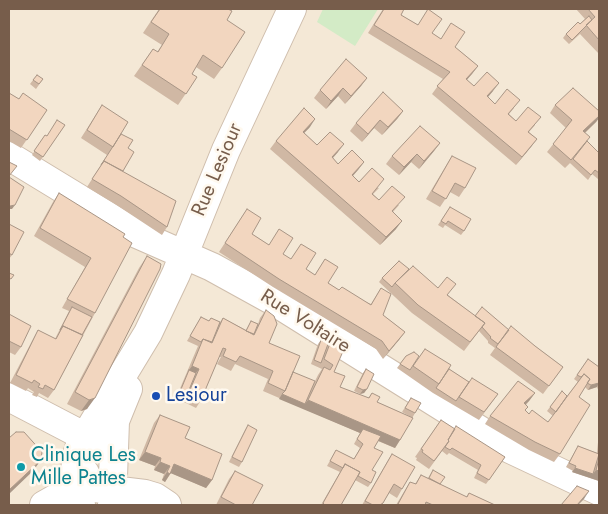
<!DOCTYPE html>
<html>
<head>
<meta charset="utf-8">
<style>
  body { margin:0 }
  #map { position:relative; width:608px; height:514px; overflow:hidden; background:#fdf5e8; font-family:Jost,sans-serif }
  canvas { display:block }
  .frame { position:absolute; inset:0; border:10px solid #775d4b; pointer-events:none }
</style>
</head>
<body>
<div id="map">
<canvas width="608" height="514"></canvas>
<div class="frame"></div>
</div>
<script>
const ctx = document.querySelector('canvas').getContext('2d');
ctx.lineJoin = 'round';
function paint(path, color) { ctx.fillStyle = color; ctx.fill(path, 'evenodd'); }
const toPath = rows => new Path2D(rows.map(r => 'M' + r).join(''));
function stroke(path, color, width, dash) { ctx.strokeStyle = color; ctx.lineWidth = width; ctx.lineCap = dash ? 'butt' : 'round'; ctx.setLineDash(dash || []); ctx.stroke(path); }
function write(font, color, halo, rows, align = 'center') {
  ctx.font = font + ' Jost,sans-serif'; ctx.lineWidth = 5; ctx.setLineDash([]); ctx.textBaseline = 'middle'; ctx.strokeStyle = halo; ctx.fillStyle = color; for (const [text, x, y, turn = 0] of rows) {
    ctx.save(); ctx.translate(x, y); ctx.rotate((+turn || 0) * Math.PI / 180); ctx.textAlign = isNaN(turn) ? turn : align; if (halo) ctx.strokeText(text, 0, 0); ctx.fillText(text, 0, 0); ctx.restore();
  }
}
paint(toPath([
  [9,9,599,9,599,505,9,505]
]), '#f4e8d6');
paint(toPath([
  [323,9,378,9,355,46,317,22]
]), '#d3ebc6');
const minor = toPath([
  [9,156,137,234,212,267,270,299,510,449,599,491],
  [9,397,101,445],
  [95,488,145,494,155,497,167,505],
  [44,505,76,487,85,473],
  [81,505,74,478,77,455,80,445,148,333,176,274,226,150,292,9],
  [112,505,115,421,128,389]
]);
stroke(minor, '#cfbead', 30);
stroke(minor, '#fff', 28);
paint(toPath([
  [159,9,227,20,222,68,214,79,196,67,192,74,197,77,178,105,134,76,153,49,157,52,162,45,143,33],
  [383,9,404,9,401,15,432,33,441,39,455,47,478,66,467,80,474,86,493,91,488,97,495,104,514,108,509,114,516,121,535,125,529,132,537,139,516,165,432,94,443,79,368,33],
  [576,9,599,9,599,54,580,34,569,44,563,38,566,34,580,24,585,19],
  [37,75,43,79,36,89,30,84],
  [367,78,361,86,345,104,338,96,326,109,314,98,320,90],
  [9,93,19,99,47,110,21,148,9,141],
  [102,105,121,134,128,148,123,171,167,227,162,235,115,204,87,187,108,154,107,155,81,138],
  [555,105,599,111,599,118,596,122,585,133,587,141,599,153,599,178,598,179,592,174,588,180,570,163,571,162,565,168,547,152,566,128,550,113],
  [403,111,397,119,382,135,374,128,362,142,350,131,356,123],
  [65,125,40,161,32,155,45,135,47,136],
  [310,127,304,133,317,145,338,152,333,158,338,164,364,162,353,176,359,182,379,188,373,194,379,200,399,205,393,212,396,229,380,245,270,149,276,141],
  [440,143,434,151,419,169,411,162,399,175,386,164,392,156],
  [452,156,465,188,459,197,450,192,440,207,426,199,447,164],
  [59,193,123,237,95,313,54,390,48,398,39,393,37,397,32,395,34,392,28,388,26,391,10,383,33,339,38,330,55,339,69,311,62,308,85,267,34,236,53,202],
  [450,207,464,231,461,235,445,225,443,228,438,225],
  [247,209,252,234,315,275,325,259,328,283,339,290,371,304,381,288,383,315,405,332,383,359,376,349,273,287,219,252],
  [9,224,12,255,9,259],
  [147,256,87,409,81,411,67,404,139,268],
  [409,269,448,295,475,316,509,330,535,346,563,367,543,394,490,355,495,348,488,343,488,341,479,331,464,351,412,313,379,282,382,278],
  [266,310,269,343,293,372,312,387,318,375,322,369,311,364,318,344,321,340,328,344,331,341,334,372,340,387,368,398,372,393,377,402,411,417,402,412,411,398,415,413,400,440,395,448,378,441,374,448,371,483,368,487,355,480,341,505,321,505,340,472,327,466,336,450,354,459,360,448,354,444,360,433,263,391,268,379,235,364,231,371,217,364,221,357,219,357,201,400,196,408,176,398,198,346,187,341,201,317,209,321,211,318,220,322,223,318,246,330,251,321,258,324,260,318],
  [9,314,21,347,15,355,9,352],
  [425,349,449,369,469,382,498,394,479,420,433,393,397,368,406,356,410,370],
  [588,359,599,367,599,392,597,387,588,390,585,387,579,397,560,454,554,462,529,450,485,424,490,416,535,393,526,405,526,411,529,414,548,422,553,416,547,411,562,391,567,396,578,382,574,379],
  [366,369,367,389,364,393,360,394,354,391,363,373],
  [160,415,185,438,212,480,206,488,171,473,165,482,162,480,164,474,154,470,155,466,139,460,154,423],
  [441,420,454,429,505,457,486,484,474,478,478,470,449,453,447,455,442,451,429,469,416,460,417,458,415,457],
  [248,425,242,462,239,467,229,462,245,430],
  [599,431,599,481,572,472,573,471,566,467,578,446,597,453],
  [392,454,402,489,397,498,389,493,382,505,362,505,387,462],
  [433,470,440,484,466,497,469,493,495,505,396,505,405,490,410,482,415,484,421,475,428,478],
  [235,471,252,505,216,505,229,479]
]), '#d0b8a4');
paint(toPath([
  [478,66,472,74,460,87,466,79],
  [367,78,361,86,345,104,351,96],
  [499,83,493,91,481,105,487,96],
  [343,88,338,96,326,109,331,101],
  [403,111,397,119,382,135,388,127],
  [599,116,599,118,596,122,578,139,583,131],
  [315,119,310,127,297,140,303,132],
  [380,120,374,128,362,142,368,134],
  [537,139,531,147,516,165,522,157],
  [440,143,434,151,419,169,424,161],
  [344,144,338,152,326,165,332,157],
  [417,154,411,162,399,175,404,167],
  [364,162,358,170,346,183,352,175],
  [15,205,12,209,9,209,10,206],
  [402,221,396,229,380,245,386,237],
  [405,332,399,340,383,359,389,351],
  [192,366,199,369,193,377,189,370],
  [599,383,597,387,588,390,591,385],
  [367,389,364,393,360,394,363,390],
  [535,393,529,401,518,411,524,403],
  [282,394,305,404,308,400,400,440,395,448,360,433,363,429,360,433,279,399],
  [95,398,87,409,81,411,89,400],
  [145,452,161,458,155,466,139,460],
  [41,460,33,471,9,494,9,490],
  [160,462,170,466,164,474,154,470],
  [174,464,212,480,206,488,168,472],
  [575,468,593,474,596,470,599,471,599,481,572,472],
  [167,472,170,474,165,482,162,480],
  [589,491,584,499,578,505,577,505]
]), '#a99686');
const building = toPath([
  [160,9,228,9,232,11,227,20,245,32,222,68,203,55,192,74,197,77,186,94,142,65,153,49,158,52,169,34,151,22,160,9],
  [384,9,404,9,401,15,418,25,428,9,442,19,432,33,441,39,451,23,465,32,455,47,478,66,466,79,474,86,487,72,499,83,487,96,495,104,507,89,520,100,508,114,516,121,528,107,541,117,528,132,537,139,522,157,437,86,450,72,374,25,384,9],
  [588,9,599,9,599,40,586,25,595,17,588,9],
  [589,16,592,20,572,40,566,34,578,22,580,24,589,16],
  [346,59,367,78,351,96,343,88,331,101,320,90,346,59],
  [37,75,43,79,39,84,33,80,37,75],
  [573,88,599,111,599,116,583,131,590,137,571,160,553,144,572,120,555,105,573,88],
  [383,92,403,111,388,127,380,120,368,134,356,123,383,92],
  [9,93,19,99,23,93,47,110,27,140,9,129,9,93],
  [102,105,128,122,113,147,87,130,102,105],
  [304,108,315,119,303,132,317,145,330,132,344,144,332,157,338,164,352,150,364,162,352,175,359,182,372,168,384,179,372,194,379,200,392,186,405,197,392,211,402,221,386,237,276,141,304,108],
  [57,120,65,125,43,157,34,151,45,135,47,136,57,120],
  [420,126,440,143,424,161,417,154,404,167,392,156,420,126],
  [121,134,133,140,128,148,134,152,123,171,104,161,101,165,121,134],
  [587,141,599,153,599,173,595,170,591,175,573,159,587,141],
  [452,156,476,168,465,188,455,183,446,199,432,191,452,156],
  [104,161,176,201,167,227,121,196,92,179,104,161],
  [9,162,17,166,9,176,9,162],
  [9,177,24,187,15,205,10,206,9,205,9,177],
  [59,193,125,234,123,237,132,243,95,313,67,299,91,258,40,228,59,193],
  [450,207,471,219,464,231,448,221,446,224,441,221,450,207],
  [247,209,261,218,252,234,269,245,279,229,293,238,283,254,291,259,301,244,316,253,306,269,315,275,325,259,338,267,328,283,339,290,342,287,371,305,381,288,391,294,383,315,405,332,389,351,382,341,279,279,225,243,247,209],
  [9,224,24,232,12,255,9,253,9,224],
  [147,256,161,264,160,269,95,398,89,400,75,392,147,256],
  [399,261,409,269,395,283,392,287,382,278,399,261],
  [413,266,438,288,447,277,456,284,447,295,485,323,470,342,418,305,395,283,413,266],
  [9,273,14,275,11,279,9,278,9,273],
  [72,307,92,317,82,335,63,326,60,330,72,307],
  [482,307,509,330,498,344,490,338,491,337,482,327,485,323,475,316,482,307],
  [266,310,274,316,277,324,269,343,300,356,285,391,268,383,273,371,240,356,236,362,223,356,226,349,223,348,201,400,188,394,199,369,192,366,203,339,212,343,223,318,254,335,266,310],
  [9,314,31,326,21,347,9,341,9,314],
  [201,317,209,321,211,318,220,322,212,342,203,339,201,342,190,336,201,317],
  [251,321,258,324,254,334,246,331,251,321],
  [63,326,83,335,54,390,45,385,43,389,38,387,40,384,34,380,32,383,16,375,38,330,56,339,63,326],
  [511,326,535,346,563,367,549,386,496,347,511,326],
  [321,340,328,344,321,363,314,360,321,340],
  [331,341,344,349,334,372,345,376,340,387,369,398,372,393,380,397,377,402,413,418,400,440,308,400,324,367,330,370,333,365,324,359,331,341],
  [425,349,451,365,439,384,413,366,425,349],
  [414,352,419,356,410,370,400,364,406,356,414,352],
  [588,359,599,367,599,383,591,385,587,383,590,379,584,374,581,377,577,375,588,359],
  [366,369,374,374,367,389,363,390,357,387,366,369],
  [449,369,469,382,456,401,436,388,449,369],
  [189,370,196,373,186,397,179,394,189,370],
  [293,372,315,381,305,404,282,394,285,391,293,372],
  [584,374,590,379,579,397,590,405,560,454,535,442,490,416,518,381,535,393,524,403,528,407,525,410,529,414,532,410,548,422,584,374],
  [472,378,498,394,484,412,459,397,472,378],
  [562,391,567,396,556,412,550,407,562,391],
  [411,398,421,403,415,413,405,408,411,398],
  [160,415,190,427,185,438,222,454,212,480,174,464,170,474,167,472,170,466,160,462,161,458,145,452,160,415],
  [441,420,455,429,448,440,449,441,434,461,422,452,423,450,421,449,441,420],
  [248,425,257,430,242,462,232,457,248,425],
  [456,426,505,457,489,480,477,473,481,465,452,448,450,450,445,447,449,441,448,440,456,426],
  [363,429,381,436,374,448,383,452,372,470,376,472,371,483,358,476,360,472,345,464,343,468,330,461,336,450,354,459,363,444,357,439,363,429],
  [16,432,24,432,42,452,41,460,9,490,9,438,16,432],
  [578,446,599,454,593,474,575,468,576,466,569,463,578,446],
  [392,454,415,467,402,489,394,484,383,503,380,505,373,505,365,501,392,454],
  [599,459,599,471,596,470,599,459],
  [345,464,360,472,341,505,325,505,323,503,345,464],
  [433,470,445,477,440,484,429,478,433,470],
  [235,471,263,485,252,505,236,505,221,497,235,471],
  [421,475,467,497,469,493,495,505,433,505,426,502,425,505,400,505,398,504,410,482,416,484,421,475],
  [577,486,589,491,577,505,561,505,577,486]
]);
paint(building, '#f2d6bf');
stroke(building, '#a99686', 1);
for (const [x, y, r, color] of [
  [156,396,5,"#1a4fb4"],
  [21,467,5,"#0f9aa8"]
]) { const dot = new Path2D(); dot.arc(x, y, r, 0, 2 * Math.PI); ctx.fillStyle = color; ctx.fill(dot); stroke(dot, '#fff9ef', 2); }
write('20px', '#775d4b', '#fff9ef', [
  ["Rue Lesiour",218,170,-67],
  ["Rue Voltaire",305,322,32]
]);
write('20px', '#164399', '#fff9ef', [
  ["Lesiour",166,396]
], 'left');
write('20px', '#0d838f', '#fff9ef', [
  ["Clinique Les",31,456],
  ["Mille Pattes",31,479]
], 'left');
</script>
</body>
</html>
